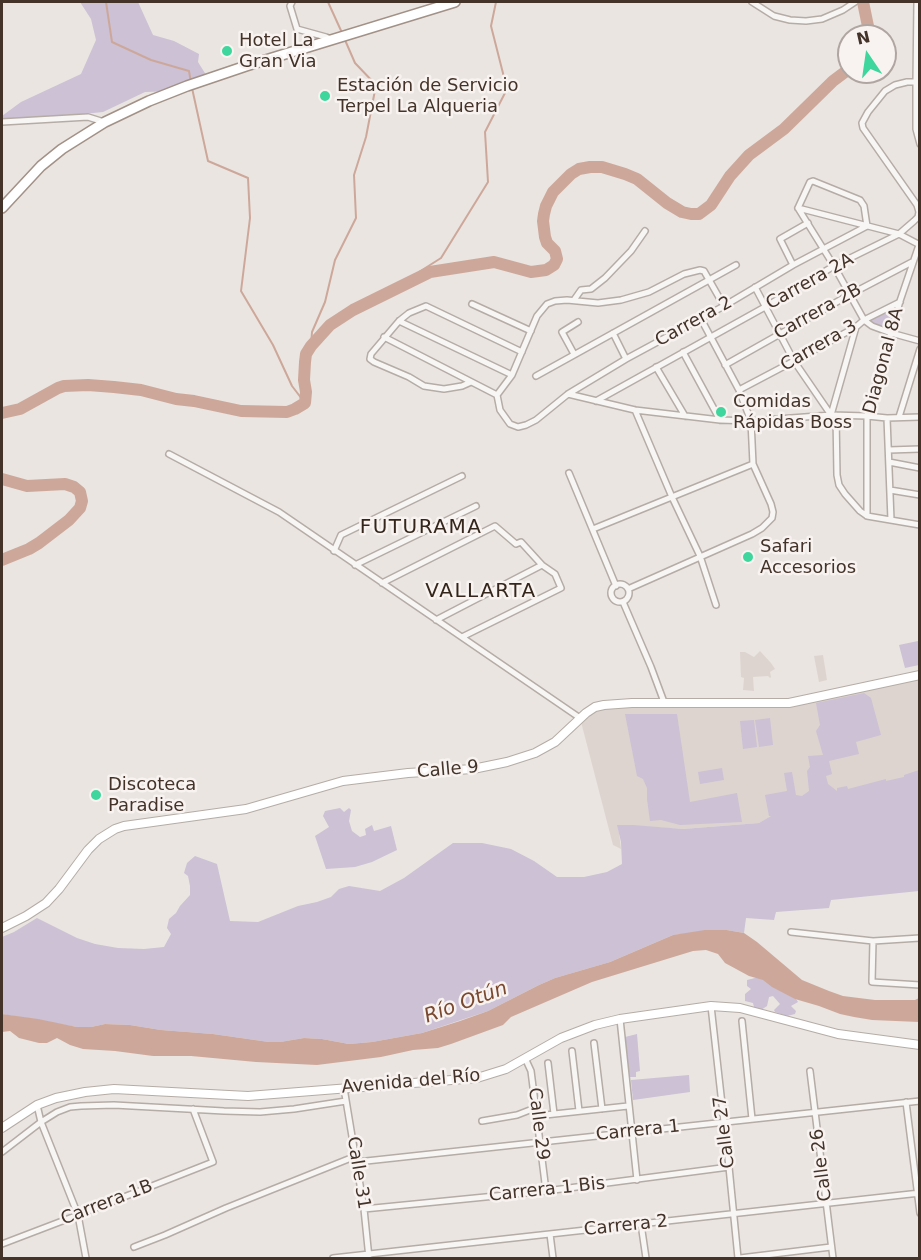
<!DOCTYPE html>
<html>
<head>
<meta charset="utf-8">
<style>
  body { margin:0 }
  #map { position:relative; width:921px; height:1260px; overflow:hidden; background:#eae5e1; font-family:"DejaVu Sans",sans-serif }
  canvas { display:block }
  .frame { position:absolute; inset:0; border:3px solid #433328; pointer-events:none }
  .north { position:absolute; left:837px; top:24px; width:60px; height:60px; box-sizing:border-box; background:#f8f3f1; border:2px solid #b0a6a1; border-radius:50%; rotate:347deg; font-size:16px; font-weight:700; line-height:24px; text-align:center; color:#433328 }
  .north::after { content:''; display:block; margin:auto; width:21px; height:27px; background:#3fd69d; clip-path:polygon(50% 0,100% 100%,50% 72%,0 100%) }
</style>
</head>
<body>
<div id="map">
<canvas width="921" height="1260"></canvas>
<div class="frame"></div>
<div class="north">N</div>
</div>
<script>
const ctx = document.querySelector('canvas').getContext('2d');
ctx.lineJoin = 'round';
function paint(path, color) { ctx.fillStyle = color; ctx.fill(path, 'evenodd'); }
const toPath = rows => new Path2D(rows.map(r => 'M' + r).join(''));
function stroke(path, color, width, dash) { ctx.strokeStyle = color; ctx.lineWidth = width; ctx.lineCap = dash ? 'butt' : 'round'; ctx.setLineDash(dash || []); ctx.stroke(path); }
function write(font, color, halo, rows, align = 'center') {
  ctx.font = font + ' "DejaVu Sans",sans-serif'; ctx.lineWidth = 5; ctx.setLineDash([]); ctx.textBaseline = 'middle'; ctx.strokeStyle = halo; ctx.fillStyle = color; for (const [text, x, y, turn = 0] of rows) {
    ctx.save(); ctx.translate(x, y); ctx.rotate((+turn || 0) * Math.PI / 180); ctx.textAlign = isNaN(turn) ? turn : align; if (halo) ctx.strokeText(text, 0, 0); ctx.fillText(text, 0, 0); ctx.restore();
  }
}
paint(toPath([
  [760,651,771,663,775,669,770,672,771,677,770,678,768,676,753,677,754,691,743,690,744,678,741,677,740,652,745,652,754,657],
  [823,655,827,680,819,682,814,656],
  [919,675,919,813,775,814,759,823,683,829,618,825,621,849,613,845,580,718,595,707,779,704]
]), '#ddd4cf');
paint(toPath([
  [80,2,138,2,153,35,174,41,199,54,198,62,208,78,175,91,145,92,103,112,2,122,2,116,21,102,81,74,96,40,91,19],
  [900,301,891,333,864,320],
  [918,641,919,648,919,665,905,668,899,645],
  [864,693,871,698,881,735,856,742,859,754,829,761,832,774,826,776,828,784,837,791,837,788,847,786,848,789,886,779,886,781,904,777,904,775,919,770,919,891,831,900,829,908,776,912,774,920,746,918,744,933,727,930,673,935,610,962,555,978,539,985,488,1011,422,1033,372,1042,349,1044,322,1039,304,1038,280,1042,269,1042,213,1034,161,1030,130,1025,105,1024,91,1027,77,1027,2,1014,2,937,14,932,37,918,77,938,95,944,118,948,144,949,164,947,171,934,167,928,169,919,176,913,180,906,190,895,190,886,188,876,184,873,187,863,195,856,217,864,230,921,258,922,298,906,317,902,331,897,339,889,349,886,380,891,404,878,453,843,482,843,511,849,534,861,557,877,584,877,607,872,622,864,621,842,617,825,633,825,683,829,759,823,771,816,769,816,765,795,787,791,784,773,792,772,796,795,802,796,809,791,807,771,810,767,808,756,823,755,816,731,820,725,816,703],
  [625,714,677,714,690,802,737,793,742,822,680,825,661,820,650,821,647,799,647,788,643,779,637,776],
  [770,718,773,745,759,747,755,720],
  [754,720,757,747,743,749,740,721],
  [722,768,724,780,700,784,698,772],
  [340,808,344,812,349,808,351,810,349,821,352,831,360,837,366,835,365,829,372,825,374,831,391,826,397,850,372,862,355,867,326,869,315,836,329,827,323,816,325,811],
  [759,977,796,999,798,1002,791,1006,796,1011,795,1014,787,1016,775,1012,774,1010,780,1004,773,996,769,997,767,1006,761,1010,754,1007,753,1003,745,1001,745,994,751,989,747,986,747,980],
  [637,1034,640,1071,636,1072,636,1077,629,1077,625,1037],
  [689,1075,690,1092,633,1100,631,1080]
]), '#ccc1d5');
paint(toPath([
  [705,930,727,930,744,933,757,942,802,980,829,991,843,996,875,1000,915,1000,919,998,919,1022,872,1020,854,1017,840,1014,819,1006,795,999,772,987,763,980,749,976,725,963,718,954,706,950,693,951,592,982,511,1017,503,1025,451,1044,438,1048,413,1050,381,1057,317,1065,256,1062,191,1056,153,1056,115,1051,83,1049,70,1045,57,1038,47,1043,39,1043,19,1038,10,1031,2,1032,2,1014,38,1019,77,1027,91,1027,105,1024,130,1025,161,1030,213,1034,269,1042,280,1042,304,1038,322,1039,349,1044,372,1042,422,1033,460,1021,488,1011,539,985,555,978,610,962,673,935]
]), '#cda89a');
stroke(toPath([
  [106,2,112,42,151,60,189,71,191,83],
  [328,2,343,35],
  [192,88,208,161,248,178,250,218,241,291,273,345,292,386,305,403],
  [415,279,419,272,441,258,488,182,485,132,507,89,491,26,496,2],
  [311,346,312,332,325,302,335,260,356,218,354,175,366,137,376,85,355,63,345,40]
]), '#cda89a', 2);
stroke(toPath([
  [863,2,870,36],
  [2,413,20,409,58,388,64,386,88,385,114,387,141,390,176,399,194,401,241,411,287,412,295,409,305,403,306,392,304,380,305,362,306,354,311,346,330,325,353,310,430,272,494,262,531,272,546,270,554,265,557,259,555,251,547,243,545,237,543,221,544,214,546,206,553,192,571,174,579,169,590,167,602,167,625,174,637,179,667,203,682,212,691,214,699,214,711,205,730,176,749,155,784,129,833,81,849,69],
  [2,479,27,486,65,484,74,487,80,492,82,501,80,508,69,520,39,543,29,549,2,560]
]), '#cda89a', 12);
const minor = toPath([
  [292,2,290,6,297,29,326,37,331,39],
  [752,2,774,16,790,20,806,21,822,19,843,10,855,2],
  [917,2,916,82,916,129,920,144],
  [2,122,88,117,104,122],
  [798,208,834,266,864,320,872,326,891,333,920,341],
  [798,208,899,234,920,245],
  [798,208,810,182,813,181,860,200,864,206,867,226],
  [793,265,780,239,808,223],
  [755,287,794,361,831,415],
  [574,300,581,290,591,289,605,278,631,251,645,231],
  [472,304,531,331],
  [724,306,704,271,700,270,684,274,649,292,621,300,598,303,567,300,555,301,547,304,537,316,512,375,497,395,500,410,510,424,518,427,526,425,536,420,568,394,626,359,724,306,793,265,867,226],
  [399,321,512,375],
  [613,333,626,359],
  [384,337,497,395],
  [683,352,720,420],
  [574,354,562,332,578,322],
  [725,365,849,295,912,262],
  [656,367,685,416],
  [536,376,736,265],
  [471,382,462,386,444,389,424,386,409,377,374,362,370,359,371,354,399,321,409,313,426,306,522,352],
  [739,390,794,361,856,327,864,320,900,302],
  [568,394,635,410,720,420,751,421,831,415,867,416,887,418,920,417],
  [596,401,765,307,834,266,899,234,914,221,918,217,919,212,917,205,863,128,862,123,868,112,885,91,895,85,907,82,916,82],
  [635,410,672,497,700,556,716,605],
  [831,415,856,327],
  [836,415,837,475,839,485,845,494,860,511,867,516,920,525],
  [899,417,920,349],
  [887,418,891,520],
  [889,450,920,449],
  [169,454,279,512,580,718],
  [889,462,920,468],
  [569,473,616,586],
  [890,490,920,495],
  [867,516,867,416,900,301,919,245],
  [593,529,753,464],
  [334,551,341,535,462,476],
  [355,565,476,506],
  [382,583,495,526,516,544,521,542,542,565,555,574,561,588,462,637],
  '611 593a9 9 0 1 1 18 0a9 9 0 1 1-18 0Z',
  [628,589,752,534,762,528,772,518,773,512,771,504,753,464,751,421,739,390,701,319],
  [623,602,651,667,664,702],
  [436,620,542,565],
  [791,932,873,941,920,938],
  [873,941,872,982,920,985],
  [711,1006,729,1167,738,1258],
  [620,1019,637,1180],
  [742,1021,752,1119],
  [594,1043,602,1109],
  [572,1051,579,1111],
  [525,1058,531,1071,546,1191],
  [548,1063,554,1114],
  [810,1071,833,1258],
  [344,1088,364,1209,369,1258],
  [906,1102,920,1213],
  [37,1105,41,1122,78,1215,86,1258],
  [536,1116,628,1106],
  [482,1121,517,1115,535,1108],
  [2,1152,41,1122,57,1112,70,1107,81,1106,114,1105,224,1111,260,1112,294,1109,346,1101],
  [357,1162,920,1101],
  [364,1209,546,1191,729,1167],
  [641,1224,646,1258],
  [550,1234,553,1258],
  [2,1244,78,1215,213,1162,193,1109],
  [134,1247,165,1235,226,1208,356,1156],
  [333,1258,920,1193],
  [740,1258,831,1247]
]);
const secondary = toPath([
  [2,928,26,916,46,903,59,889,88,850,99,839,115,829,124,826,246,809,343,781,408,773,473,769,507,762,535,753,555,742,586,713,595,707,604,705,632,703,789,703,920,675],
  [2,1128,37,1105,56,1098,85,1092,114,1089,248,1096,477,1078,506,1069,561,1038,595,1025,620,1019,711,1006,740,1008,838,1034,920,1045]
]);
const trunk = toPath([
  [2,208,41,166,62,149,105,122,149,101,187,86,246,66,455,2]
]);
stroke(minor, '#b5aca6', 8);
stroke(secondary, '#b5aca6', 10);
stroke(trunk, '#a29187', 12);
stroke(minor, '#f8f6f4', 5);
stroke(secondary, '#fff', 8);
stroke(trunk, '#fff', 9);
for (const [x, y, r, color] of [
  [227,51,6,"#3fd69d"],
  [325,96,6,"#3fd69d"],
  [721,412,6,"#3fd69d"],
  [748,557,6,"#3fd69d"],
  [96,795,6,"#3fd69d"]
]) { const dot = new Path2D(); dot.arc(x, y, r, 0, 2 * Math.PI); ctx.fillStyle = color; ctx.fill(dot); stroke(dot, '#f8f3f1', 2); }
write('18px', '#433328', '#f8f3f1', [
  ["Hotel La",239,41],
  ["Gran Via",239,62],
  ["Estación de Servicio",337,86],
  ["Terpel La Alqueria",337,107],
  ["Comidas",733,402],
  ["Rápidas Boss",733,423],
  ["Safari",760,547],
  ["Accesorios",760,568],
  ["Discoteca",108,785],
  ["Paradise",108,806]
], 'left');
write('18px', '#433328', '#f8f3f1', [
  ["Carrera 2A",810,282,-29],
  ["Carrera 2B",818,312,-29],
  ["Carrera 2",694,322,-29],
  ["Carrera 3",819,346,-30],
  ["Diagonal 8A",884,361,-75],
  ["Calle 9",448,770,-5],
  ["Avenida del Río",411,1082,-5],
  ["Calle 29",538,1124,83],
  ["Carrera 1",638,1131,-6],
  ["Calle 27",725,1132,-97],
  ["Calle 26",822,1165,-97],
  ["Calle 31",358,1173,81],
  ["Carrera 1 Bis",547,1190,-6],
  ["Carrera 1B",107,1203,-21],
  ["Carrera 2",626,1226,-6]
]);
ctx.letterSpacing = '1.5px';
write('20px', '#34261a', '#f8f3f1', [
  ["FUTURAMA",421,528],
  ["VALLARTA",481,592]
]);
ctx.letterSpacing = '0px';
write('italic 20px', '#7a482f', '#f8f3f1', [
  ["Río Otún",466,1003,-20]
]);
</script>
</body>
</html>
